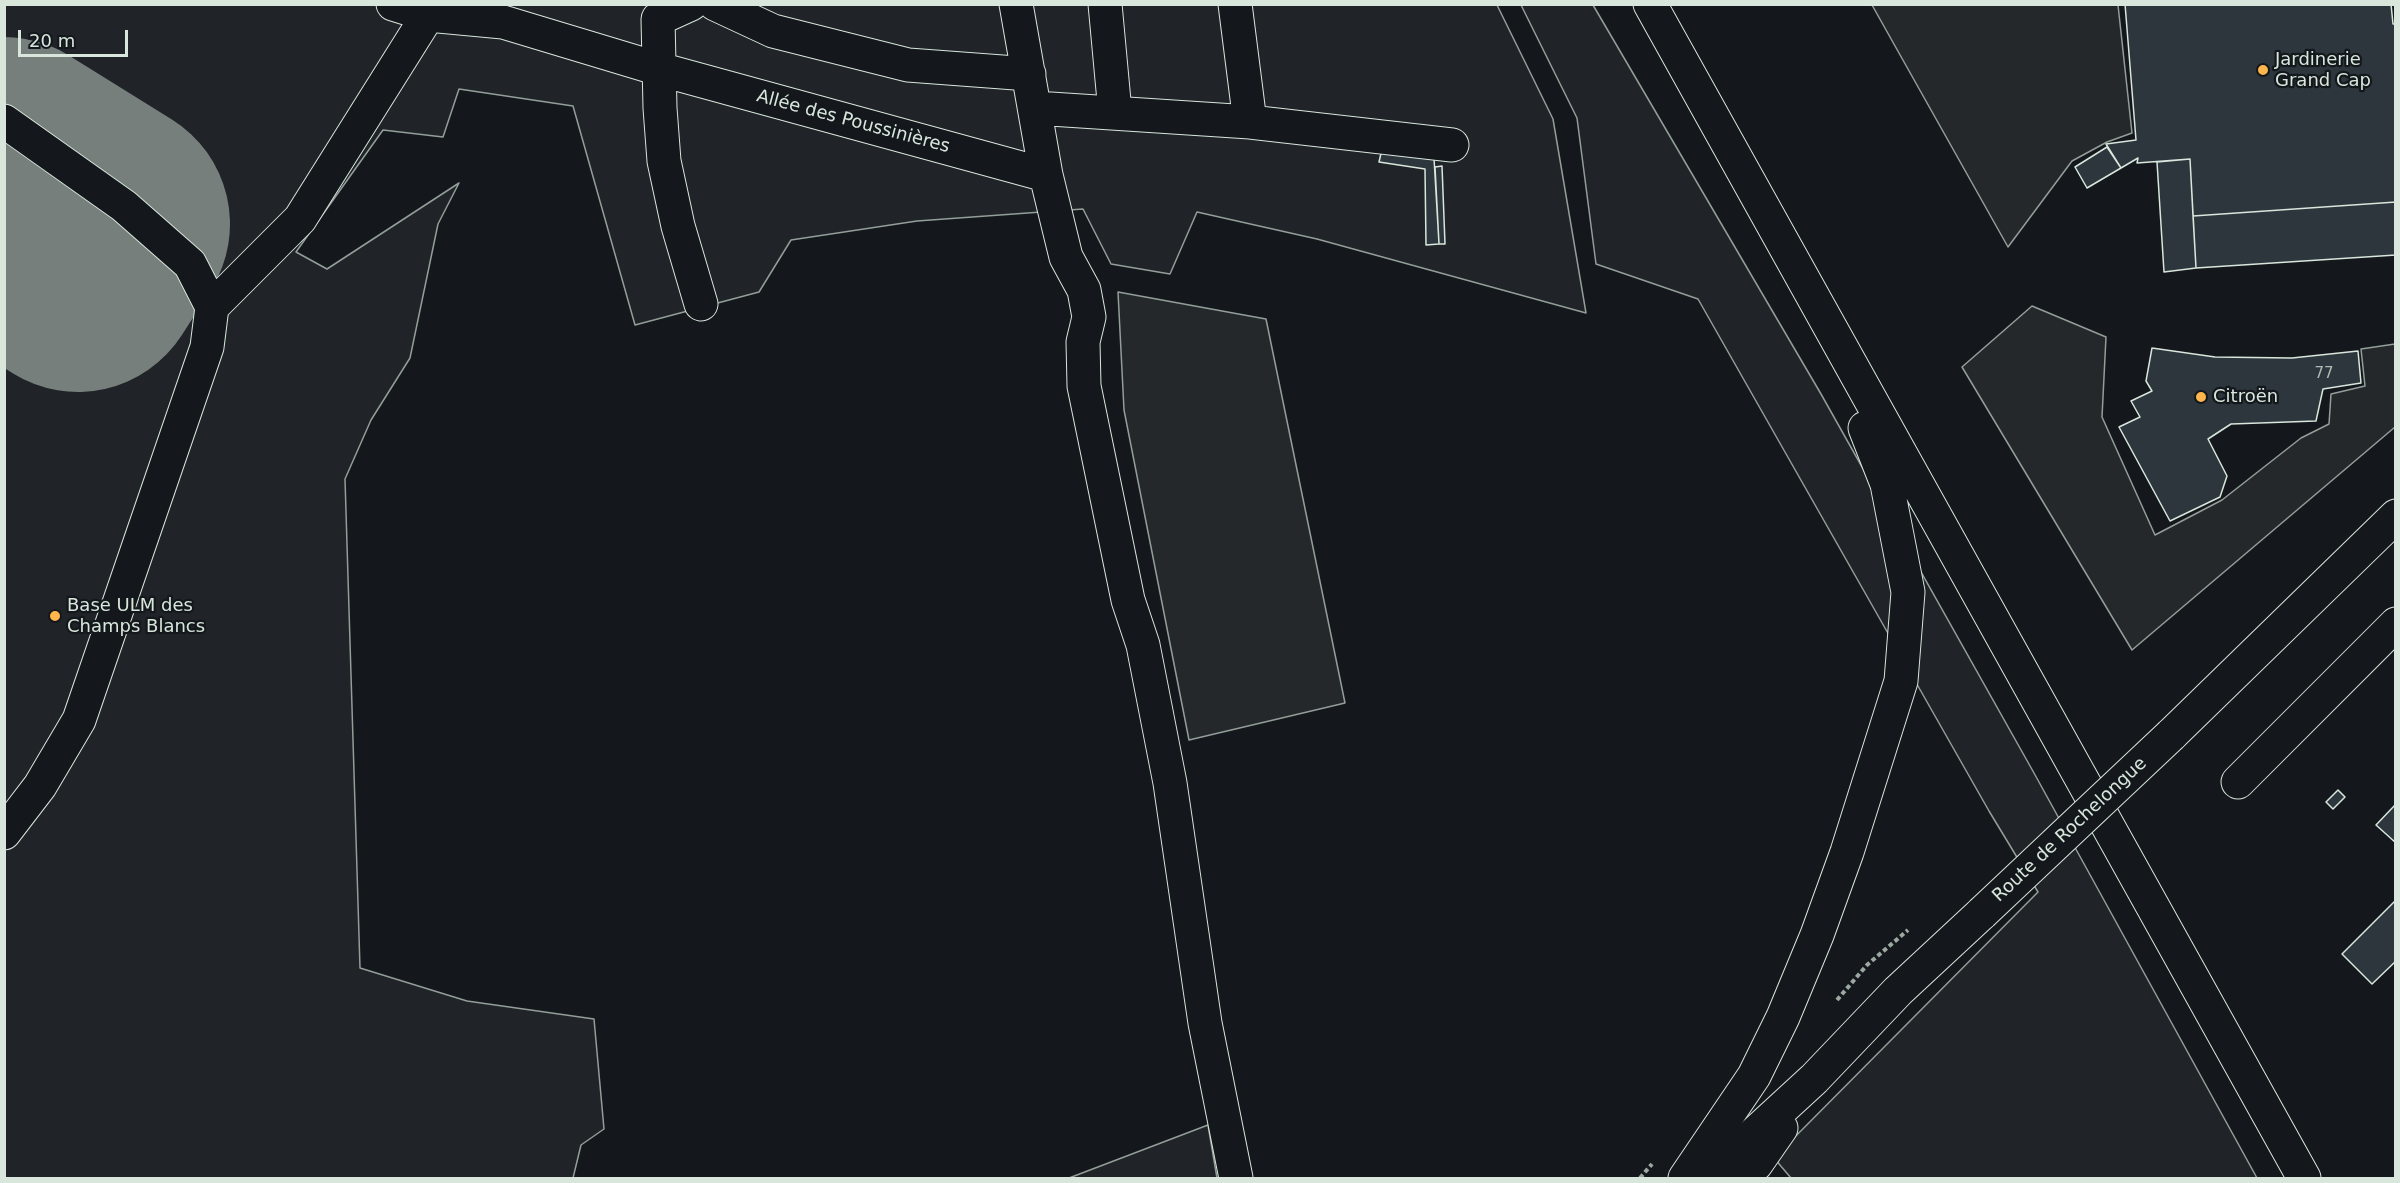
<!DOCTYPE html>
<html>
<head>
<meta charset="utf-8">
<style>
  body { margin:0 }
  #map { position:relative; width:2400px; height:1183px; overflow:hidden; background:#14181c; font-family:"DejaVu Sans",sans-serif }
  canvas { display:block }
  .frame { position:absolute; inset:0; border:6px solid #d8e6dc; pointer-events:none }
  .scale { position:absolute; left:18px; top:30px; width:110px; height:27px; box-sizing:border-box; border:3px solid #d8e6dc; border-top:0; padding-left:8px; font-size:18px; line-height:21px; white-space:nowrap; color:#d8e6dc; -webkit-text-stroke:4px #14181c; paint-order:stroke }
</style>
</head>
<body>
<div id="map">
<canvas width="2400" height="1183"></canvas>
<div class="frame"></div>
<div class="scale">20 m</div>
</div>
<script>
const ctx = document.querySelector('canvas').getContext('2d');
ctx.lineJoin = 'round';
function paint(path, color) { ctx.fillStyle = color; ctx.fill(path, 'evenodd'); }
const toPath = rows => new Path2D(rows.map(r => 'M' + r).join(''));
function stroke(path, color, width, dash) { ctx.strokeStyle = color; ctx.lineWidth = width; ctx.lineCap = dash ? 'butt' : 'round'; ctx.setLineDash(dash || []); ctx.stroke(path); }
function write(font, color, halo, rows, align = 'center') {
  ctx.font = font + ' "DejaVu Sans",sans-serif'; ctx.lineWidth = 4.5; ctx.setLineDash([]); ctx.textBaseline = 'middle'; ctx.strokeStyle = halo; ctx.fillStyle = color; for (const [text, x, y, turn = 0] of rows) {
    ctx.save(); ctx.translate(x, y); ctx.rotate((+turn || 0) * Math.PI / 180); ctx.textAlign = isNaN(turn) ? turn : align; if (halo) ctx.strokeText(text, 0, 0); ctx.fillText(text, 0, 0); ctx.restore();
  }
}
const green = toPath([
  [5,5,1497,5,1553,119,1586,313,1317,239,1197,212,1170,274,1111,264,1083,209,917,221,791,240,759,292,635,325,573,106,459,89,443,137,383,130,296,252,327,269,459,183,438,224,410,358,371,420,345,479,360,968,467,1001,594,1019,604,1129,581,1145,573,1178,5,1178,5,5],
  [1521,5,1593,5,1821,394,2034,773,2257,1178,1791,1178,1774,1158,2038,892,1989,811,1698,299,1596,264,1577,118,1521,5],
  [1208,1125,1217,1178,1069,1178,1208,1125]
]);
paint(green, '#202428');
stroke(green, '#939e99', 1.5);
const parking = toPath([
  [1872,5,2118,5,2132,133,2107,142,2072,161,2008,247,1872,5],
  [1118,292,1266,319,1345,703,1189,740,1124,410,1118,292],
  [2032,306,2106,337,2102,417,2155,535,2222,500,2301,438,2329,424,2331,394,2365,386,2361,349,2395,344,2395,427,2132,650,1962,367,2032,306]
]);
paint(parking, '#24282b');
stroke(parking, '#939e99', 1.5);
stroke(toPath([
  [4,160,107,224,78,269,4,223]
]), '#767f7c', 246);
const building = toPath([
  [2125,4,2391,4,2393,24,2396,24,2396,202,2193,216,2190,159,2137,163,2138,158,2121,168,2106,144,2136,140,2125,4],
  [2107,147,2121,168,2087,188,2075,167,2107,147],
  [1382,149,1434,158,1439,244,1426,245,1425,169,1379,162,1382,149],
  [2190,159,2196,268,2164,272,2157,162,2190,159],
  [1442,166,1445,244,1439,244,1435,167,1442,166],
  [2396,202,2396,255,2196,268,2193,216,2396,202],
  [2152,348,2215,357,2292,358,2358,351,2361,383,2323,389,2316,421,2231,424,2208,439,2227,476,2220,497,2170,521,2119,427,2140,417,2131,401,2152,391,2146,381,2152,348],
  [2338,790,2345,797,2333,809,2326,802,2338,790],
  [2396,804,2396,843,2376,825,2396,804],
  [2396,900,2396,961,2372,984,2342,954,2396,900]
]);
paint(building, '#2c363c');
stroke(building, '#d8e6dc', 1.5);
const minor = toPath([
  [393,4,428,15,503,22,659,69,1046,175],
  [691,4,658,19,660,108,664,161,678,226,701,304],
  [715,4,773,31,908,65,1029,74],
  [1016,4,1046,175,1066,257,1084,290,1089,317,1083,342,1084,386,1128,600,1143,645,1170,783,1205,1023,1236,1178],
  [1105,4,1115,112],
  [1235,4,1250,122],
  [1035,108,1250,122,1452,145],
  [4,121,124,206,190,264,212,307],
  [2238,782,2396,624],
  [4,833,40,786,79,720,207,347,212,307,300,219,428,15]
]);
const major = toPath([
  [2171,735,2396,516],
  [1700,1178,1740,1147,1814,1079,1898,991,1982,913],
  [1740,1178,1756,1164,1781,1128]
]);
const highway = toPath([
  [1650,4,2304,1178],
  [1685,1178,1754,1076,1783,1017,1817,935,1847,852,1901,681,1908,592,1887,484,1865,428]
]);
stroke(minor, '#d8e6dc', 35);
stroke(major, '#d8e6dc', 35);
stroke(highway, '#d8e6dc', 35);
stroke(toPath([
  [1837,1000,1867,965,1908,930],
  [1640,1178,1652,1164]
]), '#9da8a2', 4, [4.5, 3]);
stroke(minor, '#14181c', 33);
stroke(major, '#14181c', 33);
stroke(highway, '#14181c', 33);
const majorBridge = toPath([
  [1982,913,2171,735]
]);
stroke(majorBridge, '#d8e6dc', 35, []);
stroke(majorBridge, '#14181c', 33);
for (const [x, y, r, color] of [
  [2263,70,6,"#ffb74d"],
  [2201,397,6,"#ffb74d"],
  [55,616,6,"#ffb74d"]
]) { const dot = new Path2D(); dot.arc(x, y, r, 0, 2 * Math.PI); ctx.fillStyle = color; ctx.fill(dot); stroke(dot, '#14181c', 2); }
write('15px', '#adbab4', null, [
  ["77",2324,374]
]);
write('18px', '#d8e6dc', '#14181c', [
  ["Jardinerie",2275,60],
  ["Grand Cap",2275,81],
  ["Citroën",2213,397],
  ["Base ULM des",67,606],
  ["Champs Blancs",67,627]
], 'left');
write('18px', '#d8e6dc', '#14181c', [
  ["Allée des Poussinières",853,122,15],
  ["Route de Rochelongue",2070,830,-43]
]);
</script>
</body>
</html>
